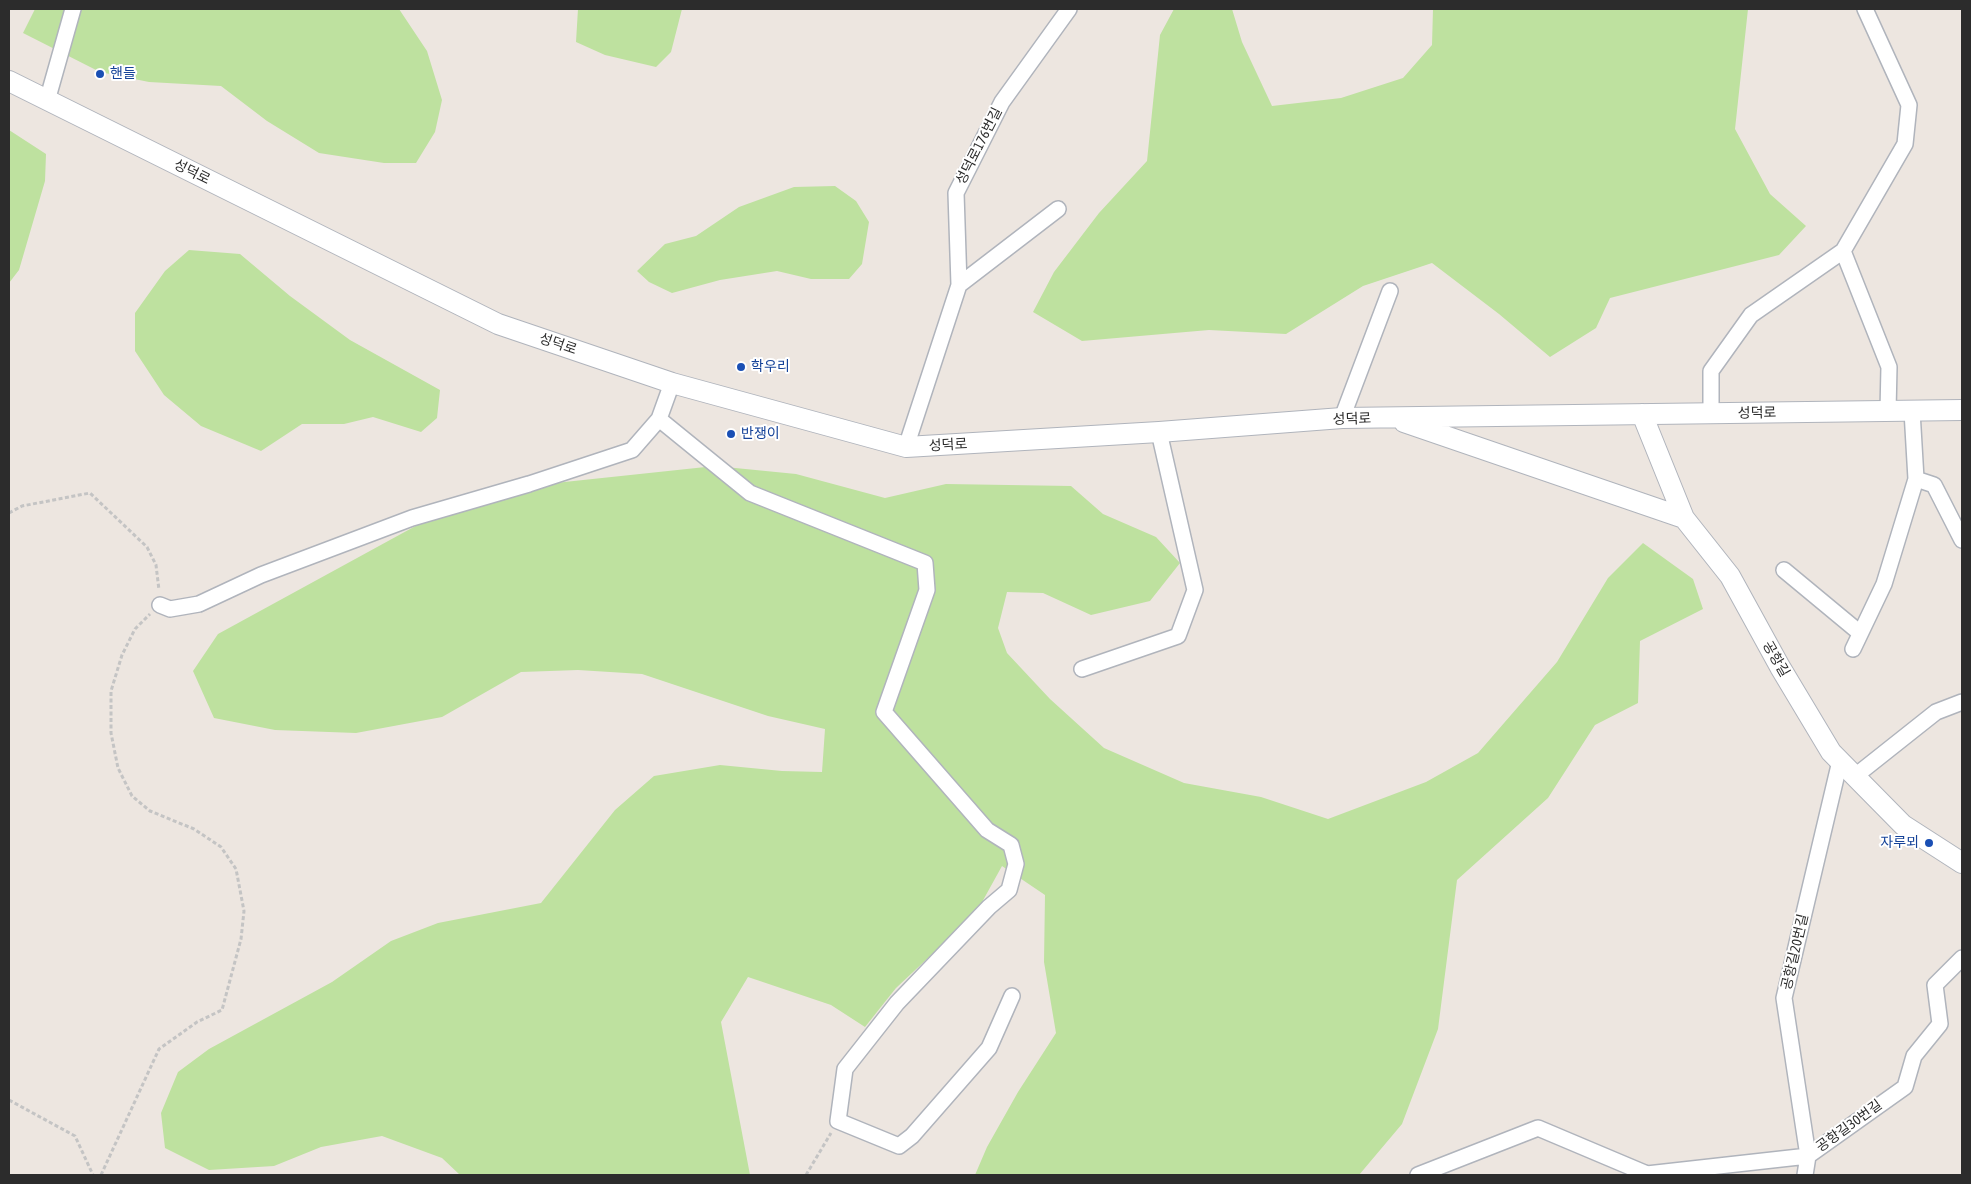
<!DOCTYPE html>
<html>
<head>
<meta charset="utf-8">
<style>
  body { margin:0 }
  #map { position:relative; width:1971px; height:1184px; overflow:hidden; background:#ede6e0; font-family:"Asap Condensed",sans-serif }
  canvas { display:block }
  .frame { position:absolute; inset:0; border:10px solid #2c2c2c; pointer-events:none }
</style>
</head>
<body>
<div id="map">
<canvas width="1971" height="1184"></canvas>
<div class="frame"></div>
</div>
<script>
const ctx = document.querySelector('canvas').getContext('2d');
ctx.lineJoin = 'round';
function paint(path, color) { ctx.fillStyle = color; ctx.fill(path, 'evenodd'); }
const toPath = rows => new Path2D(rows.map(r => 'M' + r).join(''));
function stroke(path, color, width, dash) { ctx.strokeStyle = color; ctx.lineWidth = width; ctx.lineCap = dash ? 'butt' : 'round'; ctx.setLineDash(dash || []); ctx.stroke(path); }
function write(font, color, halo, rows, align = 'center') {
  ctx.font = font + ' "Asap Condensed","Noto Sans KR",sans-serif'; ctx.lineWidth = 4; ctx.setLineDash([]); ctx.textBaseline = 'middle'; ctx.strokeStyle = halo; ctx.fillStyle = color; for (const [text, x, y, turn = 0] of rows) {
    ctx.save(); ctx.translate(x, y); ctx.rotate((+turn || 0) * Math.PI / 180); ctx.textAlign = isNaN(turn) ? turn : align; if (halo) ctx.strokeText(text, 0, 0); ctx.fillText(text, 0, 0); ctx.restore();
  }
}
paint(toPath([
  [35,9,399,9,427,51,442,100,435,132,416,163,384,163,319,153,267,121,221,86,149,82,100,72,23,33],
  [578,9,682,9,671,52,656,67,605,55,576,42],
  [1174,9,1232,9,1242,42,1272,106,1341,98,1403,78,1432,45,1433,9,1748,9,1735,129,1770,194,1806,226,1779,255,1610,298,1596,328,1550,357,1499,314,1432,263,1363,286,1286,334,1209,330,1082,341,1033,312,1054,272,1099,213,1147,161,1160,35],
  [9,130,46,154,45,181,19,270,9,283],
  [835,186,856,201,869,222,862,264,849,279,811,279,777,271,720,280,672,293,649,282,637,271,665,244,696,236,739,207,794,187],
  [189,250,240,254,290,296,350,340,440,390,437,418,421,432,373,417,344,424,302,424,261,451,201,426,164,395,135,351,135,313,165,271],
  [715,466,796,474,885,498,946,484,1071,486,1103,514,1156,537,1180,563,1150,601,1091,615,1043,593,1007,592,998,628,1007,653,1050,699,1104,748,1184,783,1261,797,1328,819,1426,782,1478,753,1557,662,1608,578,1643,543,1693,579,1703,609,1640,641,1638,703,1595,725,1548,798,1457,880,1438,1029,1402,1124,1359,1175,975,1175,987,1147,1018,1092,1056,1033,1044,962,1045,895,1002,866,976,913,896,988,865,1027,831,1005,748,977,721,1022,750,1175,460,1175,442,1158,382,1136,321,1147,274,1166,209,1170,165,1148,161,1113,178,1072,209,1049,332,982,391,941,438,923,541,903,615,810,654,776,720,765,782,771,822,772,825,729,768,716,642,674,578,670,521,672,442,717,356,733,275,730,214,718,193,671,218,634,454,505,555,483]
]), '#bee19f');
const street = toPath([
  [47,101,73,9],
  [1843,251,1905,144,1909,105,1865,9],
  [959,285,1058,209],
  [1711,414,1711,371,1751,315,1843,251,1889,367,1888,411],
  [1342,418,1390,291],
  [659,419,750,493,925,563,927,590,884,712,987,830,1011,845,1016,864,1009,890,989,907,897,1003,845,1069,838,1121,899,1146,912,1136,989,1048,1012,996],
  [906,447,959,285,956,193,1002,102,1069,9],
  [1916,479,1934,485,1962,540],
  [1784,570,1860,633],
  [160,605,170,609,199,604,261,575,412,518,529,484,632,450,659,419,672,383],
  [1853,649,1884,584,1916,479,1912,411],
  [1082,669,1178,636,1195,590,1159,432],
  [1854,777,1936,712,1962,702],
  [1418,1175,1538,1128,1647,1174,1808,1156,1905,1087,1914,1056,1940,1024,1935,985,1962,958],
  [1805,1175,1808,1156,1784,998,1840,761]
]);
const secondary = toPath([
  [9,81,498,324,672,383,906,447,1159,432,1342,418,1962,410],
  [1642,414,1684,518,1730,576,1780,667,1831,752,1903,825,1962,863],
  [1404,422,1684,518]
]);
stroke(street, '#b0b4bc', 18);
stroke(secondary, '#b0b4bc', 22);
stroke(toPath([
  [9,513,22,506,90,493,147,547,156,565,159,590],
  [9,1100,75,1136,93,1175],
  [101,1175,159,1049,197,1022,222,1010,241,939,244,911,236,869,221,847,194,829,150,811,132,796,118,768,111,733,111,691,122,655,135,629,150,614],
  [806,1175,831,1133]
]), '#c4c4c4', 3, [4, 2.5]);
stroke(street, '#fff', 15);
stroke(secondary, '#fff', 20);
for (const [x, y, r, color] of [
  [100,74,5,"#1a4fb4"],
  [741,367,5,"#1a4fb4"],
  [731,434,5,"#1a4fb4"],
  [1929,843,5,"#1a4fb4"]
]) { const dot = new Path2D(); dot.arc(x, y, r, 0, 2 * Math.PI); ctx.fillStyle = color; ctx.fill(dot); stroke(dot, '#fff', 2); }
write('14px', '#164399', '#fff', [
  ["핸들",110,74],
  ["학우리",751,367],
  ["반쟁이",741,434],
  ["자루뫼",1919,843,"right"]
], 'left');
write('14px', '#2c2c2c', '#fff', [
  ["성덕로176번길",979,146,-63],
  ["성덕로",192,172,26],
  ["성덕로",558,344,19],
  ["성덕로",1757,413,-1],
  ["성덕로",1352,419,-2],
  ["성덕로",948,445,-3],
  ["공항길",1776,659,60],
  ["공항길20번길",1795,952,-77],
  ["공항길30번길",1849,1126,-36]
]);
</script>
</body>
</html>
